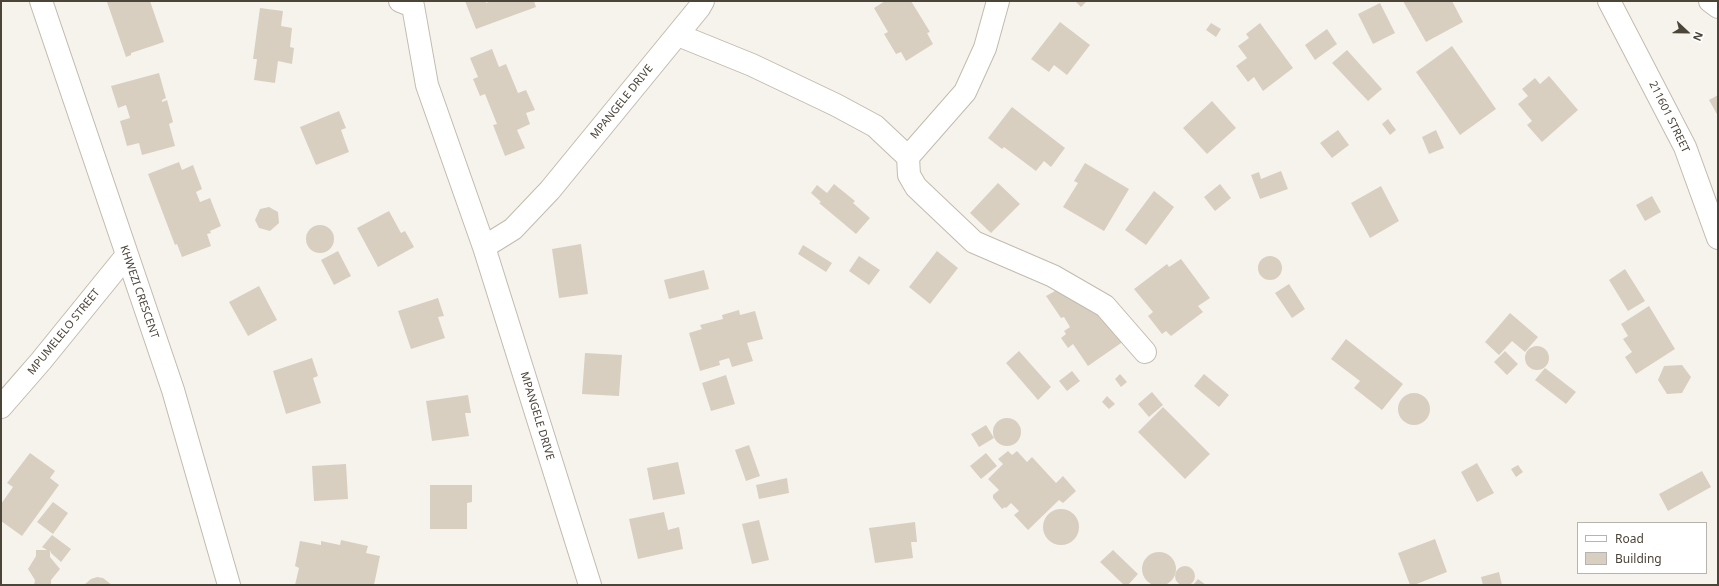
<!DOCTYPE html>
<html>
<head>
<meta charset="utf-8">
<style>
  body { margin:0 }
  #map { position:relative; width:1719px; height:586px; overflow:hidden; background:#f6f3ec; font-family:"Noto Sans",sans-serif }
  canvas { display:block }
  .frame { position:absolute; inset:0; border:2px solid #4b4439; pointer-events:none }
  .legend { position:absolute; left:1577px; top:522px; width:130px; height:52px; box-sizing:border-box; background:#fff; border:1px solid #b7b4b0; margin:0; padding:5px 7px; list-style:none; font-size:12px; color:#4b4439 }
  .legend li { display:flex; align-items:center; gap:8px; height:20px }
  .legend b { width:20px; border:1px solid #b7b4b0 }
  .north { position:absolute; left:1667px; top:12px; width:40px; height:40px; -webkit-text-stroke:3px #fff; paint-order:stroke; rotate:112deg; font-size:11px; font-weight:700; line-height:16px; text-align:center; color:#4b4439 }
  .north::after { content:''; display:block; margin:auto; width:14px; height:18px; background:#4b4439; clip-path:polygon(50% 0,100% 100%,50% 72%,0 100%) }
</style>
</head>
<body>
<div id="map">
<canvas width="1719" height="586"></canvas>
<div class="frame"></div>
<ul class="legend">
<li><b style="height:5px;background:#fff"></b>Road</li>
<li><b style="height:11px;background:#d8cfc1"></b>Building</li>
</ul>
<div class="north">N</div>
</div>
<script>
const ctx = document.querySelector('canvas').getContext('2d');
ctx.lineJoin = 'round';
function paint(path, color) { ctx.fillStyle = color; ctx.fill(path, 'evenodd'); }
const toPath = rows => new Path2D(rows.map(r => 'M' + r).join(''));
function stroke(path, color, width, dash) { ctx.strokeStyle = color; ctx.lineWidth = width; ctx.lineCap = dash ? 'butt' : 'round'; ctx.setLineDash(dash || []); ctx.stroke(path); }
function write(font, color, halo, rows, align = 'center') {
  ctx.font = font + ' "Noto Sans",sans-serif'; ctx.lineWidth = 3.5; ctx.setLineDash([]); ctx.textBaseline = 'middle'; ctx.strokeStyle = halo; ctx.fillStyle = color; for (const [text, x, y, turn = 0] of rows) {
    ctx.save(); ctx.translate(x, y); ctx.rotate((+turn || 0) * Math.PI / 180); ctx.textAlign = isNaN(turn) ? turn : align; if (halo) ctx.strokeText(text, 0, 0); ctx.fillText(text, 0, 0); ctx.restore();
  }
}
paint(toPath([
  [109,1,150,1,164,42,131,53,131,55,126,57,107,2],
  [465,1,486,1,486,3,491,1,534,1,536,7,476,29],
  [885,1,911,1,930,32,927,33,933,44,906,61,901,52,896,54,884,34,888,32,874,8],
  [1075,1,1087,1,1081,7],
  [1403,1,1452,1,1463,22,1426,42],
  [1380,3,1395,33,1373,44,1358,14],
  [260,8,283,11,281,26,292,28,290,47,294,48,292,64,278,61,275,83,254,80,257,59,253,59],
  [1060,22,1090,45,1067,75,1054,65,1049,72,1031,59],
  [1211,23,1221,29,1216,37,1206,30],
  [1260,23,1293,68,1263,91,1254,77,1248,82,1236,66,1247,58,1238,46,1249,38,1246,34],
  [1327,29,1337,44,1315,60,1305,45],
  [1452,46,1496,109,1460,135,1416,72],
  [492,49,499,67,506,64,518,93,526,90,535,110,526,113,530,124,517,130,525,148,505,156,493,125,497,124,485,94,480,96,473,79,478,77,470,58],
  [1347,50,1382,89,1368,101,1332,63],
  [159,73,166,98,162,100,162,102,167,100,173,122,169,124,175,146,142,155,139,143,127,146,120,121,130,118,126,105,118,108,111,86],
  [1549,76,1578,110,1542,142,1527,125,1532,121,1518,104,1528,96,1522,89,1535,78,1540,84],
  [1718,95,1718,116,1709,100],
  [1212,101,1236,128,1207,154,1183,128],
  [1012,107,1065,148,1051,167,1044,161,1036,171,1004,147,1002,149,988,138],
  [339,111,346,128,341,130,349,152,316,165,300,127],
  [1388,119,1396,130,1390,135,1382,124],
  [1338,130,1349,145,1332,158,1320,143],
  [1436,130,1444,148,1429,154,1422,137],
  [179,162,182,170,193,165,202,189,196,192,200,202,210,198,221,226,210,231,211,233,207,234,211,246,182,257,177,244,175,245,148,174],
  [1085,163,1129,189,1104,231,1063,207,1078,183,1074,181],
  [1281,171,1288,189,1260,199,1251,175,1259,172,1261,179],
  [998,183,1020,204,991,233,970,213],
  [834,184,855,201,853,203,870,218,856,234,819,203,821,202,811,193,817,185,827,193],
  [1220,184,1231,198,1215,211,1204,197],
  [1381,186,1399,221,1370,238,1351,203],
  [1154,191,1174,207,1146,245,1125,230],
  [1652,196,1661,212,1645,221,1636,205],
  [269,207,278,212,279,223,270,231,259,228,255,220,260,209],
  [389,211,401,233,405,231,414,247,378,267,357,228],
  '306 239a14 14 0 1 1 28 0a14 14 0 1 1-28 0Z',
  [581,244,588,294,559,298,552,249],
  [803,245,832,263,826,272,798,254],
  [338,251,351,276,334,285,321,260],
  [937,251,958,268,930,304,909,287],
  [859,256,880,270,869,285,849,271],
  '1258 268a12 12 0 1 1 24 0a12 12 0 1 1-24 0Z',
  [1181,259,1210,298,1198,306,1203,312,1171,336,1166,331,1162,334,1148,316,1153,312,1134,289,1167,264,1169,267],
  [1625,269,1645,301,1628,311,1609,280],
  [704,270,709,289,669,299,664,280],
  [1289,284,1305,309,1292,318,1275,293],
  [1066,285,1079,305,1085,301,1093,313,1100,307,1124,341,1088,366,1073,344,1068,348,1061,338,1066,334,1064,331,1070,327,1064,317,1061,318,1046,296],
  [259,286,277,320,248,336,229,302],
  [438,298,444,316,438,317,445,338,411,349,398,311],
  [1649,306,1675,349,1636,374,1625,357,1632,352,1623,339,1628,336,1621,324],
  [739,310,740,315,755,311,763,339,747,343,753,361,732,367,729,358,719,361,720,365,700,371,689,333,702,329,700,325,723,319,722,315],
  [1510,313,1538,337,1525,352,1512,341,1499,355,1485,342],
  [1346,339,1403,384,1382,410,1354,388,1360,381,1331,359],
  '1525 358a12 12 0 1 1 24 0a12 12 0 1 1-24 0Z',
  [1019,351,1051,387,1038,400,1006,363],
  [1505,351,1518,364,1507,375,1494,362],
  [585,353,622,355,619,396,582,394],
  [312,358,318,376,313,378,321,403,286,414,273,371],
  [1682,365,1691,377,1682,393,1667,394,1658,380,1664,366],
  [1545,368,1576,392,1566,404,1535,380],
  [1072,371,1080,381,1067,391,1059,381],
  [1120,374,1127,382,1121,387,1115,379],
  [1204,374,1229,395,1219,407,1194,386],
  [726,375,735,404,711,411,702,383],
  [1152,392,1163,405,1149,417,1138,404],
  '1398 409a16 16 0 1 1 32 0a16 16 0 1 1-32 0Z',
  [468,395,471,413,465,413,469,436,432,441,426,401],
  [1107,396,1115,404,1109,409,1102,402],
  [1163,407,1210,454,1185,479,1138,432],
  '993 432a14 14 0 1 1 28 0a14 14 0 1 1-28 0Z',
  [986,425,994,438,979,447,971,434],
  [749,445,760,476,746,481,735,450],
  [1008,451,1012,455,1017,451,1027,462,1032,457,1056,483,1063,476,1076,491,1063,503,1059,500,1028,530,1014,515,1019,511,1011,503,1006,508,1005,507,1002,509,993,498,993,495,999,490,988,479,1003,464,998,459],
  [30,453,55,471,50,478,59,485,22,536,1,521,1,504,13,487,7,483],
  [986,453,997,466,981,479,970,466],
  [678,462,685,494,653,500,647,468],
  [1477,463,1494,493,1477,502,1461,472],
  [346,464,348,499,314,501,312,466],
  [1518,465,1523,472,1516,477,1511,469],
  [1702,471,1711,487,1668,511,1659,494],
  [787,478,789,493,759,499,756,485],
  [430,485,472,485,472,502,467,503,467,529,430,529],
  [53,502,68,513,53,534,37,522],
  '1043 527a18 18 0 1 1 36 0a18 18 0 1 1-36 0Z',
  [664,512,668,530,679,527,683,549,638,559,629,519],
  [759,520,769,560,752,564,742,524],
  [915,522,917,542,911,542,913,558,875,563,869,528],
  [52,535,71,549,61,562,51,553,50,550,50,557,60,569,51,580,51,585,34,585,35,580,28,569,36,556,36,550,47,550,42,547],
  [1435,539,1447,572,1414,585,1410,585,1398,553],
  [341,540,368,546,366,553,380,556,374,585,295,585,299,568,295,566,300,541,321,545,321,541,340,545],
  [1113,550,1138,574,1128,585,1124,585,1100,562],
  '1142 569a17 17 0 1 1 34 0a17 17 0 1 1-34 0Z',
  '1175 576a10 10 0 1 1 20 0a10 10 0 1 1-20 0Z',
  [1499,572,1502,585,1483,585,1481,577],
  [97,577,103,578,112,585,84,585,91,579],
  [1198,579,1206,585,1193,585]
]), '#d8cfc1');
const minor = toPath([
  [41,1,173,390,229,585],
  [400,1,413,6,427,85,484,247,590,585],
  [998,1,985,48,965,92,908,157,909,175,916,187,974,242,1053,276,1105,306,1145,352],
  [1609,1,1685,147,1718,238],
  [1710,1,1718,7],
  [678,35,752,65,836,105,875,126,908,157],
  [484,247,513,229,550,190,699,8,703,1],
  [1,407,41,361,127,255]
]);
stroke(minor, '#c2bbae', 24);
stroke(minor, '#fff', 22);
write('11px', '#4b4439', '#fff', [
  ["MPANGELE DRIVE",622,102,-51],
  ["211601 STREET",1669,117,64],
  ["KHWEZI CRESCENT",139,292,71],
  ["MPUMELELO STREET",64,332,-51],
  ["MPANGELE DRIVE",537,416,73]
]);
</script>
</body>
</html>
